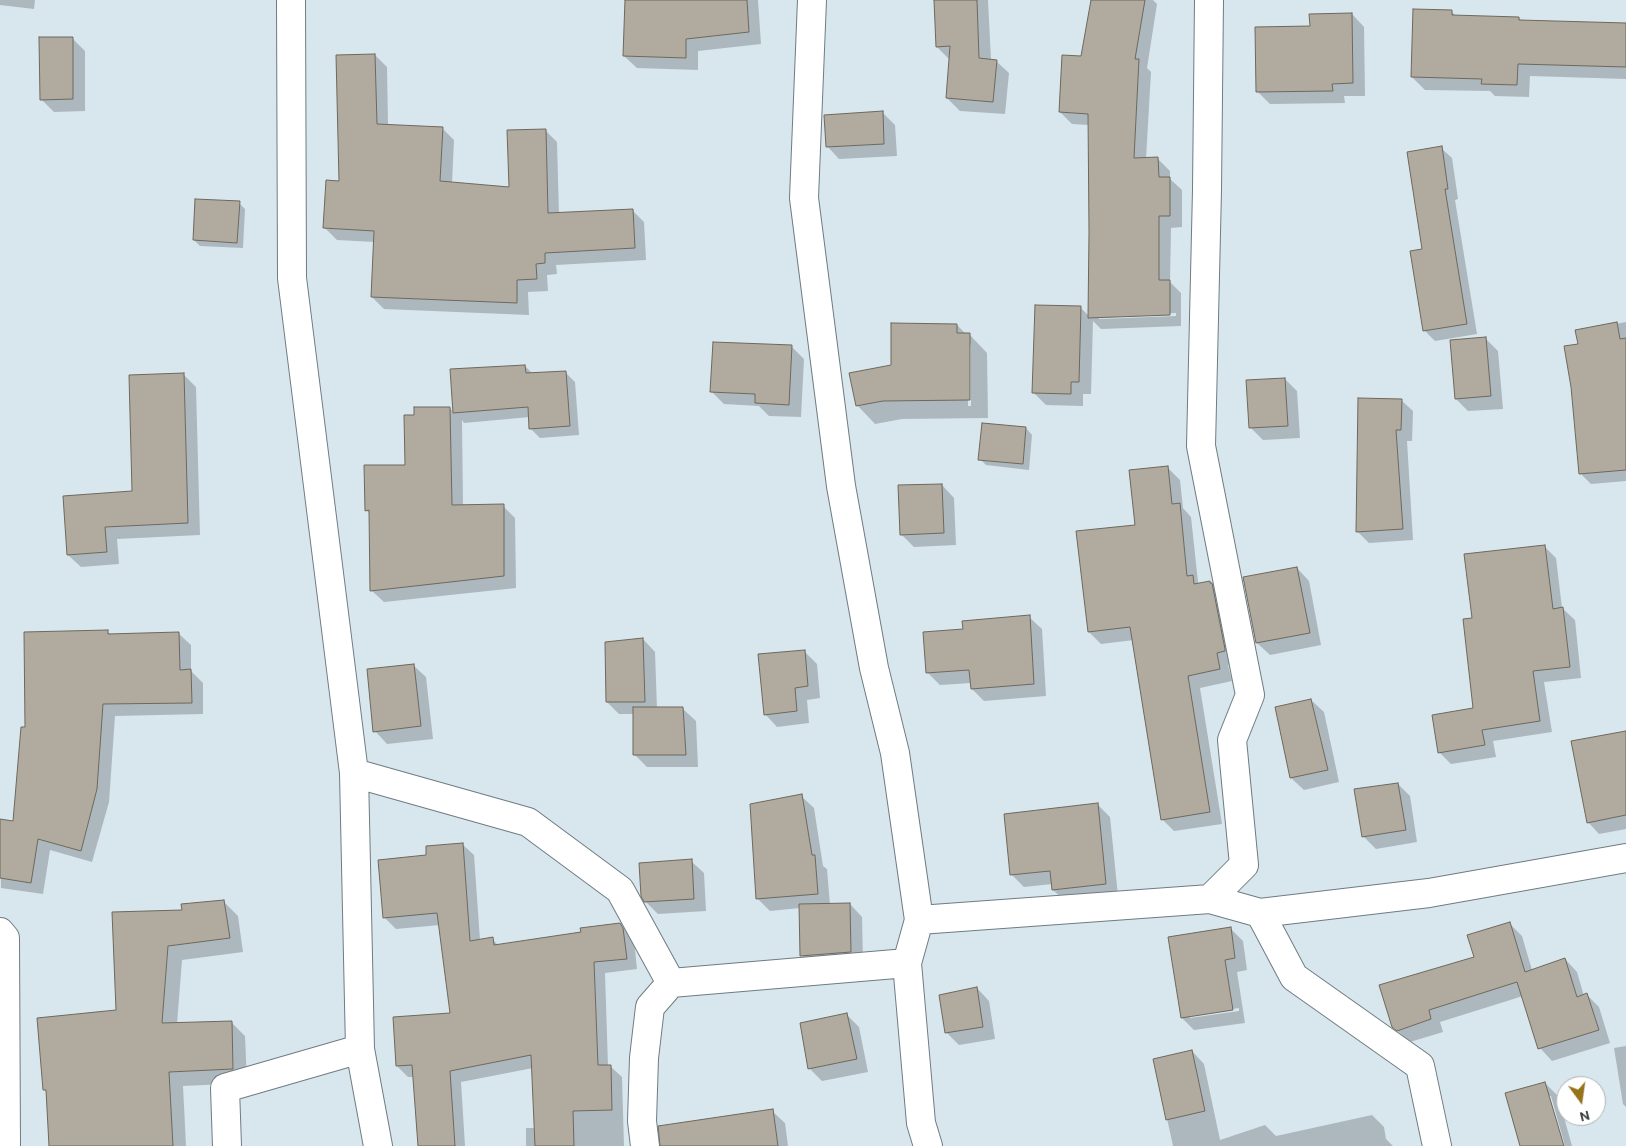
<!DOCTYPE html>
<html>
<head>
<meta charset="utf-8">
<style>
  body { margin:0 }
  #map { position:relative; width:1626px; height:1146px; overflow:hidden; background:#d8e6ee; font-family:Overpass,sans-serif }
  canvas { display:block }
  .north { position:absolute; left:1556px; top:1076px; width:50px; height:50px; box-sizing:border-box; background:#fff; border:1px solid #aeb1b2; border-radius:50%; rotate:166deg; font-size:14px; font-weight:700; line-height:20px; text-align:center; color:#353b3e }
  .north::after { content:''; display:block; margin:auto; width:18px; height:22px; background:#95741c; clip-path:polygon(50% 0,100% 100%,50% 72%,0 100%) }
</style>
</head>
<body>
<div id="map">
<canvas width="1626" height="1146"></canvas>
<div class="north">N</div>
</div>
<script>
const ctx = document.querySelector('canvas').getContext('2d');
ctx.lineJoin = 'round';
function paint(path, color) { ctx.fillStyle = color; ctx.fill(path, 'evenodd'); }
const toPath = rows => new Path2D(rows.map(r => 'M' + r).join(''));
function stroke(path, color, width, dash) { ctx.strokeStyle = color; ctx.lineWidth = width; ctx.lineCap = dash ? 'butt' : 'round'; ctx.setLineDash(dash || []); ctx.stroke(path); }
paint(toPath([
  [0,0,35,0,34,9,0,5],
  [626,0,758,0,761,44,698,51,698,70,637,68,624,56],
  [935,0,988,0,991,60,996,61,1009,73,1005,114,960,111,947,98,950,60,937,47],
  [1092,0,1153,0,1157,4,1147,68,1151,72,1146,159,1158,159,1170,171,1170,179,1182,190,1182,227,1171,228,1170,282,1181,293,1181,326,1101,329,1093,321,1091,394,1083,394,1083,406,1046,405,1034,393,1080,307,1089,316,1090,232,1089,125,1072,124,1060,112,1082,57],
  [1176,313,1176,316,1099,319,1099,316],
  [1451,11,1456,16,1519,18,1522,21,1626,24,1626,79,1530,76,1529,97,1495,96,1490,91,1425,90,1412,77],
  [1352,14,1364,27,1365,96,1344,96,1345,103,1270,104,1257,91,1311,27],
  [72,38,85,51,85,111,54,112,41,99],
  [375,55,387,67,388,125,442,128,454,140,452,183,510,188,545,130,557,142,559,214,632,210,644,222,646,260,556,265,557,274,547,275,548,291,528,292,529,315,384,309,372,297,375,242,337,240,325,228,340,182],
  [883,113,895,125,897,156,839,159,827,146],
  [1441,148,1452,158,1458,199,1455,200,1477,334,1435,341,1424,330,1423,250],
  [239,203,245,209,243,248,200,246,194,240],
  [1626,322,1626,481,1591,484,1581,474,1579,345,1577,331],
  [957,325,966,334,969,334,987,353,988,418,902,419,875,424,857,405],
  [968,343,971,345,971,406,968,406],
  [1485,338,1498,351,1503,409,1468,411,1456,399],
  [791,346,804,359,801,417,769,416,759,406,724,404,711,391],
  [525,366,533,374,565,372,575,382,579,435,540,438,530,428,530,417,464,423,462,420,463,506,503,506,515,518,516,588,384,602,372,591,370,514,366,510,406,466,416,417,450,408,454,413,451,370],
  [183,374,196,387,200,535,117,539,119,564,81,567,68,555,133,492],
  [1285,379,1297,391,1300,438,1263,440,1251,428],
  [1401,400,1413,411,1412,441,1407,441,1413,540,1369,543,1357,531],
  [983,425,1026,428,1032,435,1029,470,986,465,980,459],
  [1168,468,1180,480,1183,508,1191,517,1198,582,1200,584,1210,582,1224,596,1236,663,1228,665,1232,681,1200,688,1222,824,1174,831,1162,819,1134,640,1101,644,1089,632,1136,527],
  [942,485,954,498,956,545,914,547,901,534],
  [1544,546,1556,558,1562,608,1575,620,1581,678,1544,682,1552,732,1493,741,1496,757,1451,764,1440,753,1474,709,1473,619],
  [1297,568,1309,581,1321,645,1270,655,1257,643],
  [1029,617,1042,629,1046,696,984,701,972,689,971,683,940,685,928,673,964,630],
  [107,631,111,635,178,633,191,645,191,671,203,683,203,714,115,716,109,802,92,862,50,850,43,894,1,888,0,820,14,822,26,729],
  [643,639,655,652,657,709,683,709,696,721,698,767,647,767,634,754,634,714,619,714,607,702],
  [804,651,817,664,820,698,807,700,809,723,777,727,765,714],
  [413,665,426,677,433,739,387,744,375,731],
  [1311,700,1324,712,1339,782,1304,790,1291,778],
  [1626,732,1626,829,1599,834,1588,822],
  [1398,784,1410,796,1417,842,1376,849,1363,836],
  [801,796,814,808,823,866,827,869,830,905,850,904,862,917,863,964,813,968,801,955,800,908,770,911,757,898],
  [1097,804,1110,817,1118,896,1066,902,1053,890,1052,884,1024,887,1011,874],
  [462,844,474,855,480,940,492,939,499,946,582,933,620,924,634,940,637,969,605,973,608,1066,610,1066,622,1077,624,1146,526,1146,526,1128,535,1128,533,1068,461,1082,465,1146,420,1146,415,1077,408,1077,397,1066,451,1014,440,925,396,929,384,917,428,856],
  [691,861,704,873,706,911,658,914,645,901],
  [224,902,238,916,243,952,182,960,177,1024,231,1022,245,1036,247,1083,183,1086,186,1146,50,1146,47,1092,45,1090,117,1011,183,911],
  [1509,923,1522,936,1532,970,1565,959,1577,972,1584,996,1587,995,1599,1007,1610,1043,1552,1061,1540,1048,1523,996,1440,1022,1443,1032,1410,1042,1393,1027,1475,958],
  [1230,928,1243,941,1247,970,1237,972,1245,1023,1194,1030,1182,1018],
  [1239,1008,1239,1011,1190,1018,1190,1015],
  [977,988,989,1001,995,1039,959,1045,946,1032],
  [847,1015,859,1027,868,1072,822,1081,810,1069],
  [1626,1046,1626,1107,1623,1104,1614,1048],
  [1192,1051,1204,1064,1220,1140,1265,1125,1276,1136,1372,1115,1384,1127,1386,1139,1393,1146,1173,1146,1154,1059],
  [1545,1083,1558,1096,1572,1146,1565,1146,1551,1096,1548,1096,1563,1146,1522,1146],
  [772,1111,785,1123,788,1146,706,1146]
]), '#0003');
const building = toPath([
  [625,0,747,0,749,32,686,39,686,58,623,56,625,0],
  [934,0,977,0,979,58,997,60,993,102,946,98,950,46,936,47,934,0],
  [1091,0,1145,0,1135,59,1139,59,1134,158,1158,157,1159,177,1170,177,1170,216,1159,216,1159,280,1170,280,1170,315,1088,318,1089,232,1088,114,1059,112,1062,55,1081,56,1091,0],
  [1413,9,1452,10,1452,15,1519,17,1519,20,1626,23,1626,67,1518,64,1517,85,1481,84,1482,79,1411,77,1413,9],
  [1352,13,1353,83,1332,84,1333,91,1256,92,1255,27,1310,26,1309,14,1352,13],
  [39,37,73,37,73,99,40,100,39,37],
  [375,54,377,124,443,127,440,181,509,187,507,130,546,129,548,213,633,209,635,248,545,253,545,263,536,264,537,279,517,280,517,303,371,297,374,231,323,228,326,180,339,181,336,55,375,54],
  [883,111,884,144,826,147,824,115,883,111],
  [1442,146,1448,189,1445,189,1467,324,1423,331,1410,251,1422,249,1407,152,1442,146],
  [195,199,240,201,237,243,193,240,195,199],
  [1035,305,1081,306,1079,382,1071,382,1071,394,1032,393,1035,305],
  [1617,322,1620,339,1626,338,1626,470,1579,474,1571,387,1564,346,1578,344,1575,330,1617,322],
  [891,323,957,324,957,333,970,333,970,400,883,401,856,406,849,373,891,365,891,323],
  [1486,337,1491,396,1455,399,1450,340,1486,337],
  [713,342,792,345,789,405,755,403,755,394,710,392,713,342],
  [525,365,526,373,566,371,570,426,529,429,528,407,453,413,450,369,525,365],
  [184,373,188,523,105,527,107,552,67,555,63,496,132,491,129,375,184,373],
  [1285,378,1288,426,1249,428,1246,380,1285,378],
  [1358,398,1402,399,1401,430,1396,430,1403,529,1356,532,1358,398],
  [414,407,450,407,452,505,504,504,504,576,370,591,369,510,365,511,364,465,405,465,404,415,414,415,414,407],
  [982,423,1026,427,1023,464,978,460,982,423],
  [1168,466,1172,504,1180,503,1187,576,1193,575,1194,584,1210,581,1210,583,1212,583,1225,649,1225,651,1217,653,1220,669,1188,676,1210,812,1161,820,1130,627,1088,632,1076,531,1135,525,1129,470,1168,466],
  [942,484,944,533,900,535,898,485,942,484],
  [1545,545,1553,609,1563,607,1570,667,1533,671,1540,721,1482,730,1485,745,1438,753,1432,715,1473,708,1463,619,1472,618,1464,554,1545,545],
  [1297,567,1310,633,1256,643,1243,577,1297,567],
  [1030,615,1034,684,971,689,969,670,926,673,923,632,963,629,962,621,1030,615],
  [108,630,108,634,179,632,180,670,191,669,192,703,103,704,97,789,81,851,38,839,31,883,0,878,0,819,13,821,21,727,25,727,24,632,108,630],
  [643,638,645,702,606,702,605,642,643,638],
  [805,650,808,686,795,688,797,711,764,715,758,654,805,650],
  [414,664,421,726,373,732,367,669,414,664],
  [1311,699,1328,770,1290,778,1275,707,1311,699],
  [633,707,683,707,686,755,633,755,633,707],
  [1626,731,1626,815,1587,823,1571,741,1626,731],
  [1398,783,1406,830,1362,837,1354,789,1398,783],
  [802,794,812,855,815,855,818,894,756,899,750,804,802,794],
  [1098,803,1106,884,1052,890,1050,871,1010,875,1004,814,1098,803],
  [463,843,470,941,493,937,494,945,581,932,580,928,620,923,623,928,627,959,594,962,598,1065,611,1065,612,1110,573,1111,574,1146,535,1146,531,1055,450,1071,455,1146,418,1146,412,1065,396,1066,393,1017,450,1013,437,913,383,918,378,860,426,855,426,846,463,843],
  [692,859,694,899,644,902,641,896,639,863,692,859],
  [224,900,230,938,168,946,162,1023,232,1021,233,1069,169,1072,173,1146,49,1146,46,1090,43,1090,37,1018,116,1010,112,912,182,910,181,904,224,900],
  [850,903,851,952,800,956,799,904,850,903],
  [1510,922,1525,972,1565,958,1577,997,1587,993,1599,1030,1538,1049,1517,982,1429,1010,1431,1019,1397,1031,1392,1027,1379,985,1474,957,1467,935,1510,922],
  [1231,927,1235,958,1225,960,1233,1010,1181,1018,1168,937,1231,927],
  [977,987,983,1027,945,1033,939,995,977,987],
  [847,1013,857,1059,808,1069,800,1023,847,1013],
  [1192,1050,1205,1111,1166,1120,1153,1059,1192,1050],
  [1545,1082,1564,1146,1520,1146,1505,1093,1545,1082],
  [773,1109,778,1146,660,1146,658,1126,773,1109]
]);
paint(building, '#b1ab9f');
stroke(building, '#6d685d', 1);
const street = toPath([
  [291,0,292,278,354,773,360,1049,378,1146],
  [812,0,804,198,841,486,874,668,895,753,919,920,907,963,921,1123,928,1146],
  [354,773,528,822,620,890,671,983],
  [1210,899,1260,913,1429,893,1626,858],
  [1260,913,1294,977,1420,1066,1437,1146],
  [919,920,1210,899,1244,865,1232,740,1250,695,1201,446,1207,190,1209,0],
  [0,932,5,938,6,1146],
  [227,1146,225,1088,360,1049],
  [645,1146,642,1121,644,1058,650,1007,671,983,907,963]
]);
stroke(street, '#6f7c82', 30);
stroke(street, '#fff', 28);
</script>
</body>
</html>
